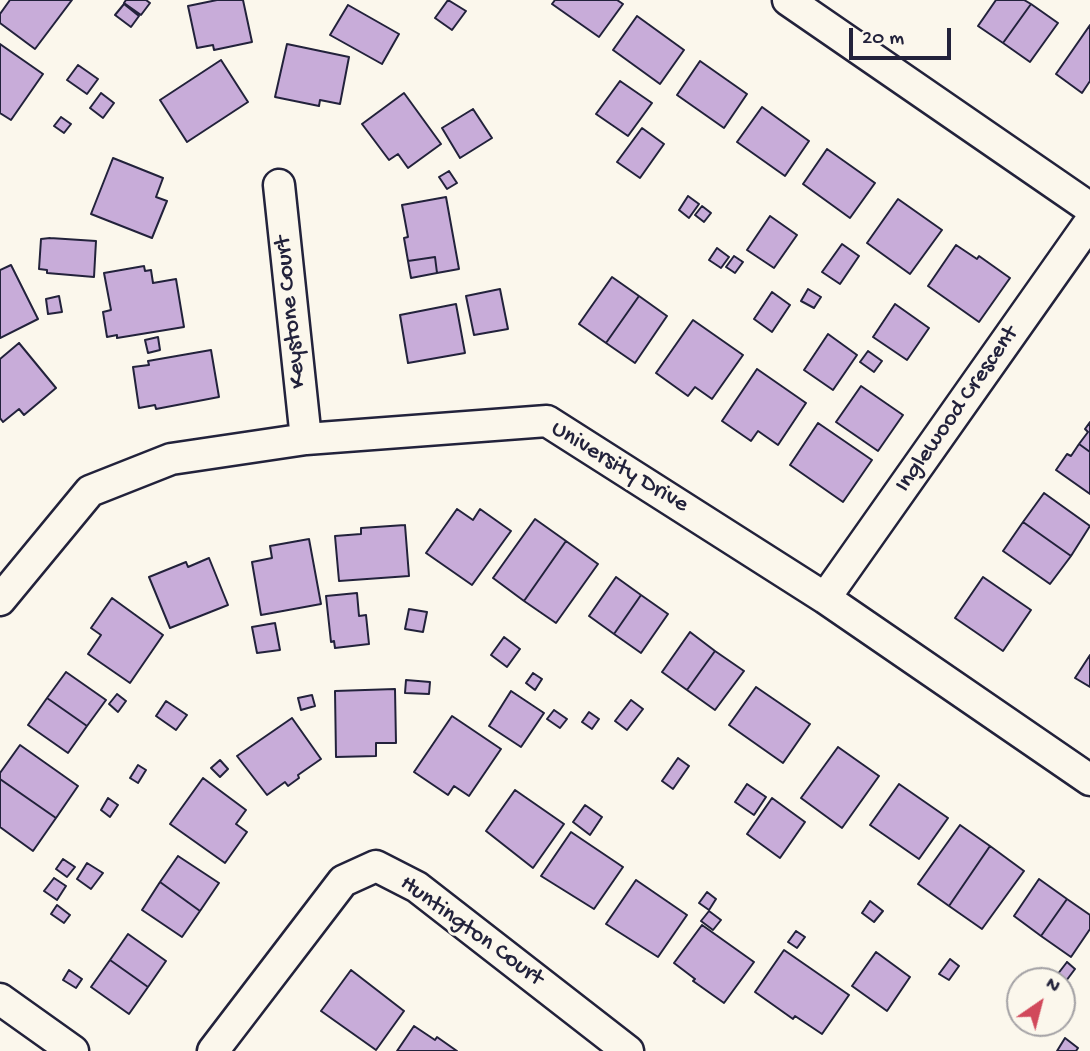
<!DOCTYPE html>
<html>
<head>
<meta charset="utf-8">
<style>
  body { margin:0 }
  #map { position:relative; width:1090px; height:1051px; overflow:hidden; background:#fbf7ec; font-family:"Gochi Hand",sans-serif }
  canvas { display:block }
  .north { position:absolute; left:1006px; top:967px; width:70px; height:70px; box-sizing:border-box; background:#fbf7ec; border:2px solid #a4a2a5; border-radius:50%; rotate:35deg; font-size:19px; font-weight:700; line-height:28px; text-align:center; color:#22223b }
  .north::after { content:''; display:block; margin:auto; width:24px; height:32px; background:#d1495b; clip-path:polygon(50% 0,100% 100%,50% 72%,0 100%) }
  .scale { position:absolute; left:849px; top:28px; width:102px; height:32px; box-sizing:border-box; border:4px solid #22223b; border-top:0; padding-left:9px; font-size:21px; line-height:24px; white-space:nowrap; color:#22223b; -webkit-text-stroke:5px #fbf7ec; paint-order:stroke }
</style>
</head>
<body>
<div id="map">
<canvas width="1090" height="1051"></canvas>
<div class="north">N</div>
<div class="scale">20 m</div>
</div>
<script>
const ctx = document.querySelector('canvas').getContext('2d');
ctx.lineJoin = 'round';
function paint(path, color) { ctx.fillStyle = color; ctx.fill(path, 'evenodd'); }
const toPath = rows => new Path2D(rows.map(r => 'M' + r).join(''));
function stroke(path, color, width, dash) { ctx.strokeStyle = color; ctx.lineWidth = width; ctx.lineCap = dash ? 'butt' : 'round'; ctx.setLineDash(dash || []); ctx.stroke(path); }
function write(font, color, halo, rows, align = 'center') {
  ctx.font = font + ' "Gochi Hand",sans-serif'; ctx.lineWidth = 6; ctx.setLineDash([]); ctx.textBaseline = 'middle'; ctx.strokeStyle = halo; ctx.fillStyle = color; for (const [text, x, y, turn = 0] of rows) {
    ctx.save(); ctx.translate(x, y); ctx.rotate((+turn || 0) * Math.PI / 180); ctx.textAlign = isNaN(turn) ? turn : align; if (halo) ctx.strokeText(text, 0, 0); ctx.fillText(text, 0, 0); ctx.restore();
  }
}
const building = toPath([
  [10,0,72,0,35,49,0,23,0,14,10,0],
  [126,0,146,0,150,3,141,15,124,3,126,0],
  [217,0,243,0,252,42,214,50,213,45,197,48,188,6,217,0],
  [448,0,466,11,452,30,435,18,448,0],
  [555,0,617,0,623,4,599,37,552,4,555,0],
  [996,0,1024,0,1031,4,1003,43,978,26,996,0],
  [124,4,139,16,131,27,115,15,124,4],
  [1031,4,1058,23,1030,62,1003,43,1031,4],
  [348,5,399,34,382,64,330,35,348,5],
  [637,16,684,50,660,84,613,50,637,16],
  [1090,25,1090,81,1082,93,1056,74,1090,25],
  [0,44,43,74,11,120,0,113,0,44],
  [287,44,349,57,340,104,320,100,319,106,275,97,287,44],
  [221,60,248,102,187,142,160,100,221,60],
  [700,61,747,94,724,128,677,95,700,61],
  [78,65,98,79,87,94,67,80,78,65],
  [620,81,652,103,628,136,596,114,620,81],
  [101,93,114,103,103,118,90,108,101,93],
  [404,93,441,144,408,168,398,154,389,160,362,124,404,93],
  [762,107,809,141,785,176,737,142,762,107],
  [473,109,492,138,460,158,442,128,473,109],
  [61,117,71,124,64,133,54,126,61,117],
  [642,128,664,144,640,178,617,162,642,128],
  [827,149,875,183,850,218,803,184,827,149],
  [113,158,163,178,156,197,167,201,152,238,91,214,113,158],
  [449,171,457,183,447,189,439,177,449,171],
  [688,196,699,204,689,218,679,210,688,196],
  [446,197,459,269,437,273,435,257,408,261,404,238,408,237,402,205,446,197],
  [898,199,942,230,910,274,867,243,898,199],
  [702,206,711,213,704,222,695,215,702,206],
  [770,216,797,235,774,268,747,250,770,216],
  [50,238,96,241,94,277,47,273,47,270,39,269,41,239,50,238],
  [842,244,859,256,840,284,822,272,842,244],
  [956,245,977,259,979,256,1010,278,979,322,928,286,956,245],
  [717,248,729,257,721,268,709,260,717,248],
  [734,256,743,262,735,273,726,267,734,256],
  [435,257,437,273,411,278,408,261,435,257],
  [11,265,38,319,0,338,0,270,11,265],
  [144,266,145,271,151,270,153,283,176,279,184,327,117,338,117,335,107,337,103,312,111,310,104,273,144,266],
  [612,277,639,296,606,343,579,324,612,277],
  [500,289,508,329,474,335,466,296,500,289],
  [808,289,821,297,814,308,801,301,808,289],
  [772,292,790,305,772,332,754,319,772,292],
  [59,296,62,312,48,314,46,299,59,296],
  [639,296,667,316,635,363,606,343,639,296],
  [456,304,465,353,408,363,400,315,456,304],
  [895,304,929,328,907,360,873,337,895,304],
  [693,320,743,355,712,399,695,387,688,396,656,373,693,320],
  [828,334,857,355,833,390,804,370,828,334],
  [158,337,160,350,148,353,145,340,158,337],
  [19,343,56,388,24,415,19,409,3,422,0,418,0,359,19,343],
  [211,350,219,397,156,409,155,405,139,408,133,367,149,365,148,361,211,350],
  [868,351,882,361,874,372,860,362,868,351],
  [757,369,806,403,778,445,758,431,751,441,722,421,757,369],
  [861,386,903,415,878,451,836,422,861,386],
  [1090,422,1090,452,1079,444,1088,432,1085,429,1090,422],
  [818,423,872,460,843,502,790,465,818,423],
  [1079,444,1090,452,1090,494,1056,470,1067,454,1071,456,1079,444],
  [1044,493,1090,526,1071,556,1023,522,1044,493],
  [457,509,473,520,480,509,511,531,472,585,426,553,457,509],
  [535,519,566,541,524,601,493,578,535,519],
  [1023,522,1071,556,1050,584,1003,551,1023,522],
  [405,525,409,576,339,581,335,536,361,534,361,528,405,525],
  [309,539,321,604,261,615,252,562,272,558,270,546,309,539],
  [566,541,598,564,556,623,524,601,566,541],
  [209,558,228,605,170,628,149,577,186,562,188,567,209,558],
  [616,577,641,595,614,634,589,616,616,577],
  [983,577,1031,610,1003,651,955,618,983,577],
  [357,593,359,616,366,615,369,644,335,648,334,641,331,642,326,596,357,593],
  [641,595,668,614,641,653,614,634,641,595],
  [112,598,163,635,130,683,88,654,101,635,91,628,112,598],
  [409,609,427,612,423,632,405,629,409,609],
  [275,623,280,650,257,653,252,627,275,623],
  [690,632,715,651,687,690,662,672,690,632],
  [504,637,520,649,507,667,491,655,504,637],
  [715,651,744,671,715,710,687,690,715,651],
  [1090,655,1090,687,1075,678,1090,655],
  [66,672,106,700,87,726,47,698,66,672],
  [533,673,542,679,535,690,526,683,533,673],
  [406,680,430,682,429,694,405,693,406,680],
  [756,687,810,724,783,763,729,725,756,687],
  [395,689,396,743,376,743,376,756,336,757,335,691,395,689],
  [511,691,544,713,521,747,489,726,511,691],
  [117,694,126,701,118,712,109,704,117,694],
  [312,695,315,706,301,710,298,698,312,695],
  [47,698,87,726,68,753,28,725,47,698],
  [631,700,643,709,627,730,615,721,631,700],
  [166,701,187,715,176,730,156,716,166,701],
  [554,710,567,719,560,728,547,719,554,710],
  [589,712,599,719,592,729,582,722,589,712],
  [452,716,501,749,469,796,454,786,448,795,414,772,452,716],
  [292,718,321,759,298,775,299,778,288,786,285,782,267,795,237,756,292,718],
  [20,745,78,786,56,818,0,779,0,773,20,745],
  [838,747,879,776,842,828,801,798,838,747],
  [678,758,689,766,673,789,662,781,678,758],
  [220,760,228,769,220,777,211,768,220,760],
  [138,765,146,770,138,783,130,778,138,765],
  [203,778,246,810,236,824,247,832,225,863,170,824,203,778],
  [0,779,56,818,33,851,0,827,0,779],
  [747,784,766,797,754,815,735,802,747,784],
  [899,784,948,818,919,859,870,825,899,784],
  [515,790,564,824,533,868,486,831,515,790],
  [108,798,118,805,110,817,101,810,108,798],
  [772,798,805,822,780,858,747,834,772,798],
  [585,805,602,817,590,835,573,822,585,805],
  [960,825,990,846,949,906,918,884,960,825],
  [571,832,623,867,594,909,541,876,571,832],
  [990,846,1024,871,982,929,949,906,990,846],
  [178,856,219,883,200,911,160,882,178,856],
  [63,859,75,867,67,877,56,869,63,859],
  [87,863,103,873,91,889,77,879,87,863],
  [54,878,66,886,57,900,44,891,54,878],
  [1039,879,1067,899,1041,936,1014,916,1039,879],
  [636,880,687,915,658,957,606,924,636,880],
  [160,882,200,911,182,937,142,910,160,882],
  [707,892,716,899,709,910,699,903,707,892],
  [1067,899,1090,915,1090,929,1071,957,1041,936,1067,899],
  [870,901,883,911,874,922,862,913,870,901],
  [57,905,70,915,64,923,51,914,57,905],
  [709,911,721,920,713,930,701,921,709,911],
  [702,925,754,962,724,1003,693,981,695,979,674,963,702,925],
  [796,931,805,937,797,948,788,942,796,931],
  [128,934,166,961,148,987,110,960,128,934],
  [784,950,849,995,822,1034,795,1016,793,1019,755,992,784,950],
  [876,952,910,977,887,1011,852,986,876,952],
  [950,959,959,966,949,980,939,974,950,959],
  [110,960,148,987,129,1014,91,987,110,960],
  [1067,962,1075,969,1066,981,1057,975,1067,962],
  [69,970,82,979,76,988,63,980,69,970],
  [351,970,404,1011,376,1050,321,1011,351,970],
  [414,1026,435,1040,437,1037,457,1051,397,1051,414,1026],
  [1065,1038,1078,1048,1076,1051,1057,1051,1065,1038]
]);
paint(building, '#c8acd9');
stroke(building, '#22223b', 2);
const minor = toPath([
  [788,0,1090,208],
  [279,185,306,439],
  [825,598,1090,222],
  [0,600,90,491,171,459,306,439,547,421,825,598,1090,780],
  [0,999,73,1051],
  [213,1051,343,881,376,866,417,887,628,1051]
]);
stroke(minor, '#22223b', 35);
stroke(minor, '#fbf7ec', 30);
write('24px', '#22223b', '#fbf7ec', [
  ["Keystone Court",292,312,-96],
  ["Inglewood Crescent",958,410,-55],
  ["University Drive",619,468,31],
  ["Huntington Court",471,932,36]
]);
</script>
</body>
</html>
